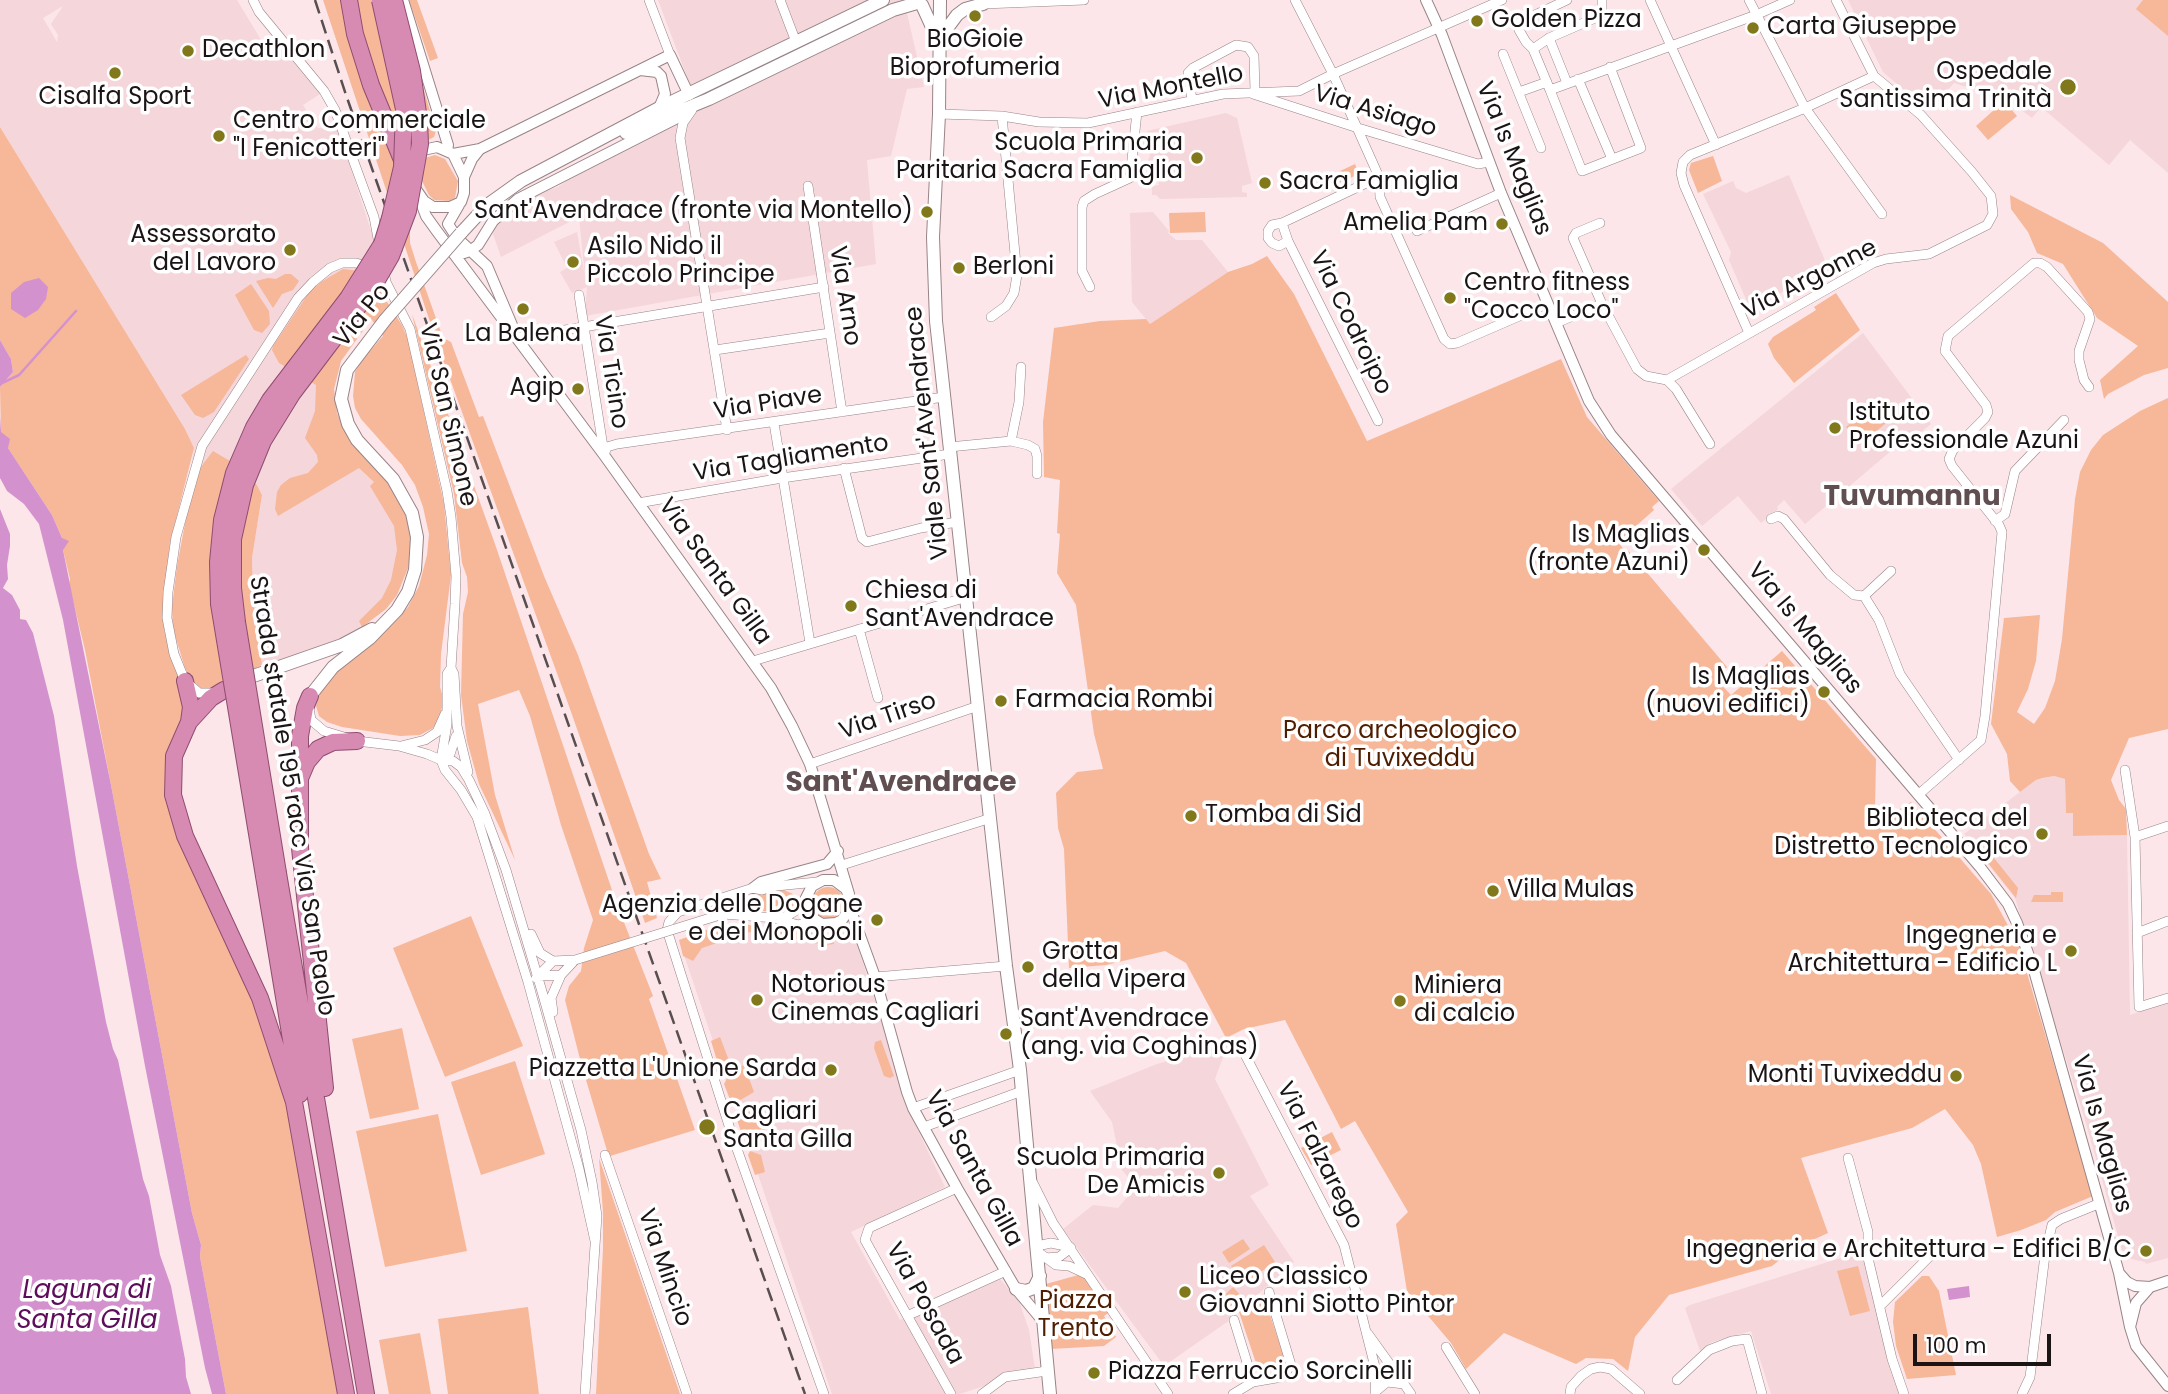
<!DOCTYPE html>
<html>
<head>
<meta charset="utf-8">
<style>
  body { margin:0 }
  #map { position:relative; width:2168px; height:1394px; overflow:hidden; background:#fce6e9; font-family:Poppins,sans-serif }
  canvas { display:block }
  .scale { position:absolute; left:1913px; top:1334px; width:138px; height:32px; box-sizing:border-box; border:4px solid #1b1415; border-top:0; padding-left:9px; font-size:21px; line-height:24px; white-space:nowrap; color:#1b1415; -webkit-text-stroke:5px #fff; paint-order:stroke }
</style>
</head>
<body>
<div id="map">
<canvas width="2168" height="1394"></canvas>
<div class="scale">100 m</div>
</div>
<script>
const ctx = document.querySelector('canvas').getContext('2d');
ctx.lineJoin = 'round';
function paint(path, color) { ctx.fillStyle = color; ctx.fill(path, 'evenodd'); }
const toPath = rows => new Path2D(rows.map(r => 'M' + r).join(''));
function stroke(path, color, width, dash) { ctx.strokeStyle = color; ctx.lineWidth = width; ctx.lineCap = dash ? 'butt' : 'round'; ctx.setLineDash(dash || []); ctx.stroke(path); }
function write(font, color, halo, rows, align = 'center') {
  ctx.font = font + ' Poppins,sans-serif'; ctx.lineWidth = 7; ctx.setLineDash([]); ctx.textBaseline = 'middle'; ctx.strokeStyle = halo; ctx.fillStyle = color; for (const [text, x, y, turn = 0] of rows) {
    ctx.save(); ctx.translate(x, y); ctx.rotate((+turn || 0) * Math.PI / 180); ctx.textAlign = isNaN(turn) ? turn : align; if (halo) ctx.strokeText(text, 0, 0); ctx.fillText(text, 0, 0); ctx.restore();
  }
}
paint(toPath([
  [0,0,237,0,269,53,280,46,320,94,303,105,318,128,338,129,374,240,378,265,369,279,385,294,365,321,367,325,341,361,334,389,337,413,343,428,380,471,408,568,397,595,386,609,362,627,340,639,312,650,262,665,253,597,252,558,262,495,257,485,192,460,194,448,185,429,0,127],
  [63,6,51,24,58,35,57,42,43,18],
  [658,0,904,0,924,87,907,89,891,156,867,160,876,264,585,316,587,287,572,293,560,272,567,268,554,242,577,232,585,277,579,217,501,257,493,234,496,222,523,199,558,187,692,90],
  [1848,0,2168,0,2168,173,2130,140,2109,165,2041,107,2032,118,2008,100,1954,83,1929,111,1883,72],
  [1226,113,1237,118,1252,183,1242,186,1242,192,1247,193,1247,197,1160,199,1156,195,1152,195,1152,186,1159,185,1158,180,1152,177,1148,160,1150,156,1148,147,1144,147,1143,141,1149,139,1147,131],
  [1789,175,1826,263,1792,278,1789,288,1751,311,1729,260,1731,252,1703,194,1733,181,1736,188,1746,193],
  [1153,212,1169,231,1168,233,1176,240,1202,240,1228,272,1150,324,1132,302,1130,213],
  [1863,333,1931,424,1915,437,1912,433,1805,524,1784,500,1777,507,1778,509,1761,523,1738,496,1702,526,1671,489],
  [2054,776,2065,779,2066,812,2073,813,2073,836,2127,835,2130,1015,2168,1002,2168,1258,2146,1264,2145,1262,2131,1259,2122,1250,2083,1113,2015,898,1964,834,2036,780],
  [739,924,832,935,852,928,912,1118,945,1187,851,1232,900,1320,995,1273,1019,1301,1029,1330,1035,1369,960,1394,832,1394,679,940,712,928],
  [1228,1044,1215,1079,1269,1185,1250,1196,1294,1262,1227,1322,1164,1366,1063,1229,1093,1205,1118,1208,1136,1187,1122,1170,1112,1122,1090,1091,1157,1064],
  [1863,1251,1889,1364,1900,1394,1771,1394,1751,1331,1712,1342,1700,1351,1685,1308,1690,1305]
]), '#f5d6da');
paint(toPath([
  [323,0,397,0,436,131,434,137,428,140,410,147,394,128,348,19,415,209,410,230,410,243,416,262,443,338,451,342,479,417,483,416,544,576,578,655,649,854,661,879,647,882,657,918,645,923,570,709,438,346],
  [409,0,417,0,438,58,430,61],
  [2143,0,2168,0,2168,36,2136,9],
  [2004,101,2017,116,1988,140,1976,126],
  [0,127,185,429,194,448,170,543,164,594,164,630,188,704,169,752,166,777,171,813,253,994,285,1088,341,1394,226,1394,200,1257,201,1245,192,1213,111,785,85,650,69,584,70,579,63,550,62,538,52,515,8,448,1,433,0,387,13,372,11,359,0,340],
  [435,155,445,159,458,181,455,198,449,201,434,200,429,195,422,181,420,176,425,158],
  [1713,156,1722,181,1698,193,1689,170,1691,163],
  [1355,164,1359,174,1323,190,1319,181],
  [2010,195,2103,243,2168,302,2168,368,2144,375,2108,394,2104,399,2100,380,2138,346,2097,318,2063,264,2037,253,2028,232,2011,209],
  [1205,212,1206,232,1170,233,1169,213],
  [1267,256,1294,294,1367,441,1561,359,1587,417,1659,501,1652,507,1654,510,1618,542,1625,551,1627,549,1727,667,1715,678,1731,695,1782,651,1876,759,1875,810,1882,820,1911,802,1991,894,2019,946,2093,1196,2055,1212,2046,1220,2021,1230,1997,1237,1981,1164,1973,1145,1945,1109,1912,1128,1801,1158,1828,1233,1795,1248,1772,1266,1669,1295,1635,1337,1628,1371,1613,1359,1586,1358,1576,1364,1504,1333,1466,1369,1451,1343,1407,1291,1396,1224,1408,1212,1355,1121,1341,1129,1285,1020,1244,1029,1226,1038,1186,963,1165,951,1106,965,1069,968,1064,849,1058,828,1056,793,1077,772,1103,769,1094,734,1076,605,1057,573,1060,534,1057,533,1060,480,1044,477,1043,422,1054,328,1100,321,1146,319,1150,324,1228,272,1252,264],
  [343,269,360,271,378,288,402,325,408,339,444,504,451,575,441,654,440,687,444,701,438,721,433,728,420,735,400,736,342,727,327,722,319,716,316,706,322,686,335,672,370,646,408,607,419,586,427,555,429,534,423,507,415,485,402,465,361,419,355,408,353,396,355,372,363,359,383,336,370,317,365,322,367,325,341,361,334,389,335,399,337,413,343,428,396,491,407,518,411,534,411,551,408,568,397,595,386,609,362,627,359,621,382,598,391,580,397,550,394,526,370,486,374,482,359,468,278,516,275,509,277,492,281,485,290,478,308,473,318,462,317,455,305,438,315,411,316,385,279,363,272,350,273,346,308,294,321,282],
  [285,274,291,274,299,281,293,290,282,294,273,308,256,281,268,278,276,279],
  [251,284,269,311,270,324,262,333,254,330,235,295],
  [1836,293,1860,330,1794,383,1774,358,1768,344,1773,337,1816,310,1814,307],
  [412,314,495,544,616,902,653,996,649,999,695,1130,610,1156,608,1154,581,1063,565,1000,569,986,581,971,584,948,593,920,561,825,530,716,519,690,478,704,495,795,515,860,479,784,467,741,461,695,463,614,468,592,467,577,462,563,454,494],
  [246,355,249,359,214,412,203,418,195,415,181,395],
  [2168,398,2168,729,2129,738,2111,780,2119,800,2126,809,2127,835,2073,836,2073,813,2066,813,2065,779,2054,776,2043,778,2036,780,2020,792,2010,781,2007,754,1991,724,2004,618,2040,615,2036,661,2028,689,2017,712,2034,724,2045,708,2055,681,2062,639,2075,499,2080,472,2091,450,2103,435,2140,411],
  [1878,400,1892,418,1861,444,1846,427],
  [213,451,230,461,257,485,262,495,252,558,253,597,262,665,212,690,203,690,192,681,185,668,173,629,172,607,177,566,187,513,200,468],
  [1990,853,2018,888,2016,898,1984,858],
  '812 903a16 16 0 1 1 32 0a16 16 0 1 1-32 0Z',
  [784,890,793,894,795,901,794,905,787,911,774,912,720,907,765,892],
  [2051,892,2063,892,2063,902,2031,902,2034,895,2051,895],
  [471,916,523,1046,445,1077,393,948],
  [739,924,832,935,834,944,826,945,750,932,702,948,693,961,683,956,679,940,712,928],
  [402,1028,419,1109,370,1119,352,1039],
  [720,1037,728,1058,721,1067,718,1064,711,1041],
  [881,1040,894,1076,890,1078,884,1076,874,1048,875,1042],
  [515,1061,545,1154,481,1175,451,1082],
  [744,1065,754,1092,732,1105,724,1084,732,1069],
  [743,1111,752,1113,758,1111,768,1139,758,1143,743,1137,735,1114],
  [438,1114,467,1251,385,1267,356,1131],
  [1332,1132,1341,1150,1311,1165,1301,1148],
  [750,1151,761,1155,765,1172,755,1175,748,1155],
  [599,1158,680,1394,596,1394,603,1248,603,1212],
  [1243,1239,1250,1249,1229,1263,1222,1252],
  [1264,1245,1275,1262,1243,1284,1231,1266],
  [1858,1266,1870,1311,1850,1316,1837,1271],
  [1082,1274,1108,1313,1104,1316,1116,1337,1104,1346,1051,1349,1046,1284],
  [1922,1276,1929,1276,1939,1291,1956,1375,1907,1379,1896,1346,1893,1322,1895,1302],
  [1233,1287,1241,1296,1223,1313,1215,1304],
  [1263,1294,1283,1354,1283,1360,1277,1365,1261,1367,1257,1366,1239,1312],
  [528,1307,539,1394,448,1394,438,1319],
  [420,1333,431,1394,389,1394,379,1340]
]), '#f7b799');
paint(toPath([
  [39,278,48,287,46,299,38,310,25,318,11,309,11,293,24,282],
  [0,340,11,359,13,372,0,387],
  [0,416,1,432,10,439,8,448,52,515,62,538,69,541,63,550,111,785,192,1213,201,1245,200,1257,226,1394,212,1394,205,1368,145,1066,63,620,39,524,24,504,7,491,0,478],
  [0,509,10,534,10,546,7,565,8,579,3,588,12,595,20,610,20,619,26,620,33,633,54,716,77,866,106,1022,113,1049,118,1060,143,1179,149,1196,160,1255,171,1286,185,1359,186,1377,191,1394,0,1394],
  [1969,1286,1970,1297,1949,1300,1947,1289]
]), '#d392ce');
stroke(toPath([
  [0,384,19,375,76,311]
]), '#d392ce', 2.5);
const minor = toPath([
  [253,0,259,12,324,91,335,110,374,217,379,244],
  [649,0,670,55],
  [780,0,796,42],
  [980,0,983,4,1084,0],
  [1295,0,1333,74,1379,177,1380,197,1444,339,1450,344,1457,343,1547,304],
  [1602,0,1602,15,1549,38,1533,49,1550,90,1756,15,1790,0],
  [1650,0,1716,145],
  [1749,0,1805,108,1882,214],
  [1549,38,1567,83],
  [1533,49,1526,42,1519,30,1520,22,1567,0],
  [1503,54,1541,148],
  [1578,79,1612,159],
  [1550,90,1582,171,1641,148,1610,67],
  [1519,92,1547,82],
  [1253,94,1358,128,1478,164,1489,162],
  [1192,100,1188,73,1193,68,1236,45,1248,47,1254,56,1255,91],
  [692,110,683,123,680,138,727,430],
  [939,114,1002,116,1039,122,1088,123,1223,94,1299,91,1333,74,1502,0],
  [808,186,842,412],
  [1282,223,1272,225,1268,231,1268,238,1272,243,1279,246,1288,241],
  [1600,223,1576,233,1573,238,1602,304,1637,369,1646,376,1667,380,1676,389,1710,444],
  [1417,231,1501,193],
  [384,271,386,282,410,329,447,491,451,517,456,576,455,604,451,668,447,674,447,724,441,760,445,770,461,790,477,817,528,982,579,1169,595,1241],
  [1090,287,1082,271,1082,207,1084,201,1095,194,1130,178,1137,112],
  [579,295,604,453],
  [991,317,1006,306,1014,293,1017,275,1002,116],
  [1556,323,1602,304],
  [1749,333,1684,185,1681,173,1683,162,1690,155,1805,108,1874,76],
  [517,338,824,287],
  [715,350,830,333],
  [1667,380,1873,263,1886,259,1929,254,1987,225,1993,214,1991,196,1972,172,1921,115,1874,76,1836,0],
  [1378,421,1288,241,1282,223,1379,177],
  [774,423,810,643],
  [1011,441,1019,402,1021,367],
  [949,447,1011,441,1028,445,1035,449,1037,456,1037,474],
  [604,455,607,447,617,444,944,397],
  [844,468,862,538,867,542,921,528,957,522],
  [638,503,782,478,950,454],
  [1771,519,1778,516,1784,519,1830,575,1854,595,1864,596,1879,620,1900,674,1959,760],
  [1995,521,2005,514,2015,471,2064,420],
  [1864,596,1891,571],
  [859,629,878,698],
  [753,661,967,597],
  [451,668,454,674,457,726,468,772],
  [215,693,199,693,185,681,174,654,167,618,168,592,176,537,202,446,298,298,313,282,330,268,342,263,356,263,369,267],
  [309,708,311,720,324,731,357,741,399,746,427,754,441,760,453,761,461,767,469,780,485,814,506,870,543,995,581,1130,592,1182,597,1216,585,1394],
  [401,746,425,740,437,732,445,714],
  [441,760,450,754,456,736],
  [810,764,978,706],
  [2125,770,2135,837,2139,1007,2168,998],
  [1918,795,1981,740,1985,716,2002,532,1999,525,1952,466,1949,459,1953,450,1985,418,1988,412,1986,405,1945,351,1948,336,2034,263,2040,263,2047,267,2088,312,2090,319,2079,351,2079,360,2084,380,2089,387],
  [2135,837,2168,826],
  [842,865,991,818],
  [817,882,776,886,762,890,753,888,678,912,669,922,667,930,731,1132,824,1394],
  [775,918,798,925,816,921],
  [777,918,785,917,797,910,806,898],
  [2137,933,2168,921],
  [531,934,540,953,553,961],
  [538,976,561,975,575,960],
  [875,977,1006,966],
  [536,978,553,961,575,960],
  [553,1012,551,998,561,975],
  [1240,1045,1344,1245,1376,1371,1375,1394],
  [913,1108,1020,1070],
  [924,1127,1022,1091],
  [605,1155,687,1394],
  [1848,1158,1868,1232,1868,1258,1892,1359,1904,1394],
  [1033,1183,1053,1223,1168,1394],
  [1037,1246,1051,1243,1070,1247],
  [1038,1252,1056,1265,1069,1266,1086,1274],
  [1045,1258,1059,1257,1071,1248],
  [1881,1305,1930,1256,1945,1251],
  [909,1315,1006,1271],
  [1234,1320,1253,1382],
  [1368,1334,1404,1384],
  [1446,1347,1475,1394],
  [1677,1380,1709,1350,1732,1341,1747,1339,1762,1394],
  [1375,1392,1387,1382,1404,1384,1411,1394],
  [951,1394,865,1240,869,1228,957,1188],
  [982,1394,1005,1377,1047,1371],
  [1233,1394,1253,1382,1282,1377,1291,1365,1269,1292],
  [1570,1394,1571,1387,1581,1376,1591,1369,1600,1367,1611,1369,1640,1394],
  [2022,1394,2030,1377,2045,1255,2052,1225,2061,1219,2098,1204]
]);
const tertiary = toPath([
  [403,0,448,145,447,151],
  [1426,0,1442,35,1501,193,1589,401,1611,435,1980,867,2008,904,2017,923,2033,967,2119,1273,2130,1327],
  [670,55,689,95],
  [640,70,657,72,661,76,665,94,659,108],
  [437,147,453,154,464,177,464,193,461,202,450,207,433,207,424,201,413,185,412,177,416,158,423,150,437,147],
  [453,154,480,149,670,55],
  [464,177,472,159,480,149],
  [417,192,426,216,436,230,604,455,771,688,792,726,810,764,849,894],
  [459,205,448,224,457,238,487,266,512,325],
  [453,248,464,253,470,251,478,245,493,221,518,199,685,114],
  [753,888,761,882,827,864,838,851],
  [850,908,842,920,836,923,822,924,811,917,806,905,806,898,812,886,823,880,834,880,846,889,851,901,850,908,875,977,907,1092,913,1108,957,1188,1016,1289,1042,1320],
  [2119,1273,2127,1282,2135,1286,2150,1287,2168,1281],
  [2150,1287,2136,1303,2130,1327,2136,1346,2168,1386]
]);
const secondary = toPath([
  [940,0,939,114,933,237,936,321,1006,966,1020,1070,1050,1394],
  [922,5,937,38],
  [940,38,957,15,965,9,983,4],
  [626,133,709,99,893,10,917,3],
  [461,233,486,206,521,181,659,108,883,0],
  [239,681,342,645,372,629],
  [310,696,333,667,370,638,397,610,408,592,415,570,417,537,412,513,393,479,357,440,348,424,341,399,347,370,385,320],
  [1016,1289,1026,1291,1034,1288,1040,1276]
]);
const trunk = toPath([
  [349,0,355,34,371,85,402,160],
  [185,681,191,707,189,722],
  [224,690,211,698,189,722,174,756,173,795,185,836,260,998,294,1102,346,1394],
  [310,696,305,708,300,736,300,848,325,1088],
  [301,776,307,762,318,749,333,742,357,741],
  [278,873,366,1394],
  [264,876,300,1094]
]);
stroke(minor, '#988487', 10);
stroke(tertiary, '#988487', 12);
stroke(secondary, '#988487', 14);
stroke(trunk, '#8f4d6f', 18);
stroke(minor, '#fff', 9);
stroke(tertiary, '#fff', 10);
stroke(secondary, '#fff', 12);
stroke(trunk, '#d78ab2', 16);
stroke(toPath([
  [315,0,346,95,805,1394]
]), '#594e50', 2.5, [14, 7]);
const minorBridge = toPath([
  [575,960,723,914,775,918]
]);
const secondaryBridge = toPath([
  [385,320,461,233]
]);
const trunkBridge = toPath([
  [278,873,237,622,233,588,233,539,245,485,263,441,292,394,373,287,391,256,408,211,420,144,419,120,412,71,394,0],
  [264,876,219,604,218,562,222,520,234,473,254,427,270,400,348,298,382,244,390,218,402,167,404,109,380,0]
]);
stroke(minorBridge, '#988487', 10, []);
stroke(secondaryBridge, '#988487', 14, []);
stroke(trunkBridge, '#8f4d6f', 18, []);
stroke(minorBridge, '#fff', 9);
stroke(secondaryBridge, '#fff', 12);
stroke(trunkBridge, '#d78ab2', 16);
for (const [x, y, r, color] of [
  [975,16,7,"#81781c"],
  [1477,21,7,"#81781c"],
  [1753,28,7,"#81781c"],
  [188,51,7,"#81781c"],
  [115,73,7,"#81781c"],
  [2068,87,9,"#81781c"],
  [219,136,7,"#81781c"],
  [1197,158,7,"#81781c"],
  [1265,183,7,"#81781c"],
  [927,212,7,"#81781c"],
  [1502,224,7,"#81781c"],
  [290,250,7,"#81781c"],
  [573,262,7,"#81781c"],
  [959,268,7,"#81781c"],
  [1450,298,7,"#81781c"],
  [523,309,7,"#81781c"],
  [578,389,7,"#81781c"],
  [1835,428,7,"#81781c"],
  [1704,550,7,"#81781c"],
  [851,606,7,"#81781c"],
  [1824,692,7,"#81781c"],
  [1001,701,7,"#81781c"],
  [1191,816,7,"#81781c"],
  [2042,834,7,"#81781c"],
  [1493,891,7,"#81781c"],
  [877,920,7,"#81781c"],
  [2071,951,7,"#81781c"],
  [1028,967,7,"#81781c"],
  [757,1000,7,"#81781c"],
  [1400,1001,7,"#81781c"],
  [1006,1034,7,"#81781c"],
  [831,1070,7,"#81781c"],
  [1956,1076,7,"#81781c"],
  [707,1127,9,"#81781c"],
  [1219,1173,7,"#81781c"],
  [2146,1251,7,"#81781c"],
  [1185,1292,7,"#81781c"],
  [1094,1373,7,"#81781c"]
]) { const dot = new Path2D(); dot.arc(x, y, r, 0, 2 * Math.PI); ctx.fillStyle = color; ctx.fill(dot); stroke(dot, '#fff', 2.5); }
write('24px', '#1b1415', '#fff', [
  ["Golden Pizza",1491,21],
  ["Carta Giuseppe",1767,28],
  ["BioGioie",975,41,"center"],
  ["Bioprofumeria",975,69,"center"],
  ["Decathlon",202,51],
  ["Ospedale",2052,73,"right"],
  ["Santissima Trinità",2052,101,"right"],
  ["Cisalfa Sport",115,98,"center"],
  ["Centro Commerciale",233,122],
  ["\"I Fenicotteri\"",233,150],
  ["Scuola Primaria",1183,144,"right"],
  ["Paritaria Sacra Famiglia",1183,172,"right"],
  ["Sacra Famiglia",1279,183],
  ["Sant'Avendrace (fronte via Montello)",913,212,"right"],
  ["Amelia Pam",1488,224,"right"],
  ["Assessorato",276,236,"right"],
  ["del Lavoro",276,264,"right"],
  ["Asilo Nido il",587,248],
  ["Piccolo Principe",587,276],
  ["Berloni",973,268],
  ["Centro fitness",1464,284],
  ["\"Cocco Loco\"",1464,312],
  ["La Balena",523,335,"center"],
  ["Agip",564,389,"right"],
  ["Istituto",1849,414],
  ["Professionale Azuni",1849,442],
  ["Is Maglias",1690,536,"right"],
  ["(fronte Azuni)",1690,564,"right"],
  ["Chiesa di",865,592],
  ["Sant'Avendrace",865,620],
  ["Is Maglias",1810,678,"right"],
  ["(nuovi edifici)",1810,706,"right"],
  ["Farmacia Rombi",1015,701],
  ["Tomba di Sid",1205,816],
  ["Biblioteca del",2028,820,"right"],
  ["Distretto Tecnologico",2028,848,"right"],
  ["Villa Mulas",1507,891],
  ["Agenzia delle Dogane",863,906,"right"],
  ["e dei Monopoli",863,934,"right"],
  ["Ingegneria e",2057,937,"right"],
  ["Architettura - Edificio L",2057,965,"right"],
  ["Grotta",1042,953],
  ["della Vipera",1042,981],
  ["Notorious",771,986],
  ["Cinemas Cagliari",771,1014],
  ["Miniera",1414,987],
  ["di calcio",1414,1015],
  ["Sant'Avendrace",1020,1020],
  ["(ang. via Coghinas)",1020,1048],
  ["Piazzetta L'Unione Sarda",817,1070,"right"],
  ["Monti Tuvixeddu",1942,1076,"right"],
  ["Cagliari",723,1113],
  ["Santa Gilla",723,1141],
  ["Scuola Primaria",1205,1159,"right"],
  ["De Amicis",1205,1187,"right"],
  ["Ingegneria e Architettura - Edifici B/C",2132,1251,"right"],
  ["Liceo Classico",1199,1278],
  ["Giovanni Siotto Pintor",1199,1306],
  ["Piazza Ferruccio Sorcinelli",1108,1373]
], 'left');
write('24px', '#1b1415', '#fff', [
  ["Via Montello",1171,88,-11],
  ["Via Asiago",1375,112,17],
  ["Via Is Maglias",1513,159,68],
  ["Via Argonne",1810,280,-27],
  ["Via Arno",844,296,81],
  ["Via Po",363,316,-51],
  ["Via Codroipo",1350,323,64],
  ["Via Ticino",610,372,81],
  ["Via Piave",768,404,-9],
  ["Via San Simone",447,415,77],
  ["Viale Sant'Avendrace",928,433,-96],
  ["Via Tagliamento",791,459,-9],
  ["Via Santa Gilla",714,572,54],
  ["Via Is Maglias",1804,629,50],
  ["Via Tirso",888,717,-19],
  ["Strada statale 195 racc Via San Paolo",291,796,81],
  ["Via Is Maglias",2101,1134,74],
  ["Via Falzarego",1319,1156,63],
  ["Via Santa Gilla",973,1169,61],
  ["Via Mincio",664,1268,71],
  ["Via Posada",924,1304,61]
]);
write('24px', '#4f1d00', '#fff', [
  ["Parco archeologico",1400,732],
  ["di Tuvixeddu",1400,760],
  ["Piazza",1076,1302],
  ["Trento",1076,1330]
]);
write('italic 26px', '#5d0d5a', '#fff', [
  ["Laguna di",87,1291],
  ["Santa Gilla",87,1321]
]);
write('bold 28px', '#604e51', '#fff', [
  ["Tuvumannu",1912,498],
  ["Sant'Avendrace",901,784]
]);
</script>
</body>
</html>
